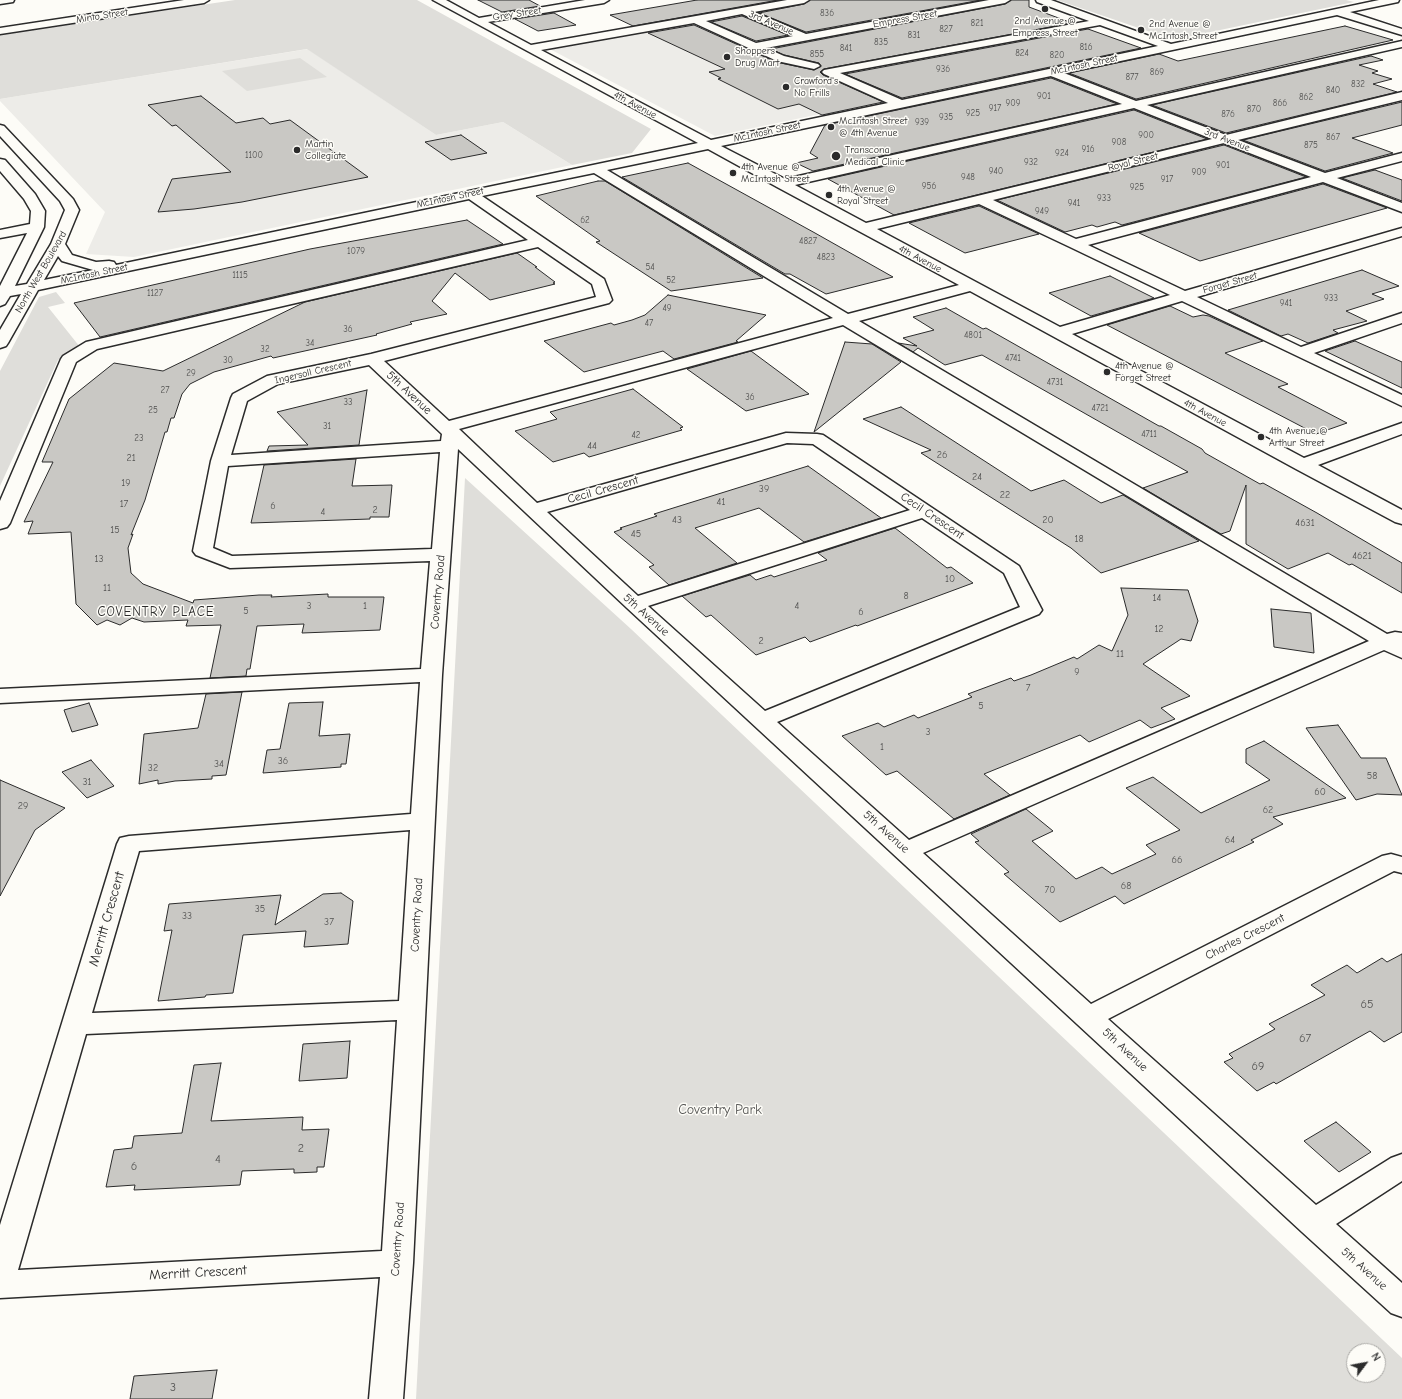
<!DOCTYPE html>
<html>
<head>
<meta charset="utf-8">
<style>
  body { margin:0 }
  #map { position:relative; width:1402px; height:1399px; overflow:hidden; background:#fdfcf7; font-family:"Comic Neue",sans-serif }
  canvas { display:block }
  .north { position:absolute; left:1346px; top:1343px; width:40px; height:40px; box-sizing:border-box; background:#fdfcf7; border:1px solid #a9a8a5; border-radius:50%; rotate:58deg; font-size:11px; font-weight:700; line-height:16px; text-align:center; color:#2b2b2b }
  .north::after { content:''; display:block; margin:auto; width:14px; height:18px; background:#2b2b2b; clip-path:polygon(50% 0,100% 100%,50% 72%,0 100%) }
</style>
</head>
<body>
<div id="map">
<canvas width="1402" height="1399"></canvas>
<div class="north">N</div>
</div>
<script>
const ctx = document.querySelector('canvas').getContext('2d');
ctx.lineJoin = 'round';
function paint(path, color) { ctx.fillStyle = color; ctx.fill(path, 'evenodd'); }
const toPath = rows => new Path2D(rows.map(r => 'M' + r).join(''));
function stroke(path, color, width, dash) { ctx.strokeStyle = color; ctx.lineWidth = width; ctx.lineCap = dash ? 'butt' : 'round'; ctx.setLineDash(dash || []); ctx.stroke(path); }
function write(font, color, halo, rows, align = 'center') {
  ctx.font = font + ' "Comic Neue",sans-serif'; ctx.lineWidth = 3; ctx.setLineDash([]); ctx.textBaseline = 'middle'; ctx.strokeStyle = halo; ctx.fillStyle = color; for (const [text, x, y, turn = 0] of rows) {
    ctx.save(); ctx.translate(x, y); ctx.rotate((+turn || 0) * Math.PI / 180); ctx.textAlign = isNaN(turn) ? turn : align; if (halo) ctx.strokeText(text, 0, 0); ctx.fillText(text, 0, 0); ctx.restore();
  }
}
paint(toPath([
  [701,20,882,101,715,136,546,47],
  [308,49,436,135,503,122,572,165,134,257,86,254,105,212,0,101,0,99]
]), '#edece8');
paint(toPath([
  [235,0,417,0,651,129,632,153,572,165,503,122,436,135,307,49,0,99,0,35],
  [1057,0,1346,0,1354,2,1177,39,1168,38],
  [300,58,327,77,247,91,222,71],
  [56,292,65,303,48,307,80,347,58,360,0,486,0,371,39,297],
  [465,478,631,629,1402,1358,1402,1399,416,1399],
  [1354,1351,1378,1351,1378,1375,1354,1375]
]), '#dfdeda');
const building = toPath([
  [478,0,529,0,540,6,502,12,478,0],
  [697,0,778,0,633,26,610,15,697,0],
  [810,0,981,0,806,32,759,13,804,4,810,0],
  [1011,0,1029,0,1029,7,1072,23,824,69,820,72,823,75,883,102,822,115,799,104,778,109,718,79,721,78,709,72,725,69,648,33,694,25,776,62,814,70,821,66,819,63,784,55,771,49,1005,4,1011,0],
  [554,13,576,25,538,31,515,19,554,13],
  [742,16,788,35,756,41,711,22,742,16],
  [1345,26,1393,40,1136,99,1069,73,1159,54,1178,61,1345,26],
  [1088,29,1141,48,902,98,845,74,1088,29],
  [1371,56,1383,60,1359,65,1378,71,1372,73,1392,79,1373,84,1397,92,1226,133,1152,105,1371,56],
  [1051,78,1117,104,813,171,796,163,818,158,810,153,825,125,1051,78],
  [201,96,236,123,263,118,270,124,290,120,368,177,242,202,194,209,158,212,172,179,231,172,176,125,172,126,148,105,201,96],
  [1402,102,1402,125,1352,138,1393,153,1325,171,1243,140,1402,102],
  [1134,110,1207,139,894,215,828,179,1134,110],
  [461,135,487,153,451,160,425,142,461,135],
  [1224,145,1306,177,1122,225,1115,222,1097,227,1092,225,1065,232,997,200,1224,145],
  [688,163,815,233,893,277,826,294,790,274,785,274,622,177,688,163],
  [1375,170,1402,180,1402,201,1342,178,1375,170],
  [598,181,605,181,763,278,671,291,596,242,600,241,536,196,598,181],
  [1323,184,1387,208,1200,261,1139,233,1323,184],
  [979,206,1039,234,965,253,909,223,979,206],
  [467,220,503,244,100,337,74,303,310,249,467,220],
  [517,253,537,267,535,267,555,282,553,283,555,284,490,300,455,273,432,301,447,314,410,322,412,324,376,334,377,335,273,358,271,356,214,372,190,384,182,394,174,418,171,418,167,432,165,432,145,500,131,535,133,534,128,548,131,573,143,584,193,603,194,600,259,595,272,595,271,597,328,594,328,597,384,597,380,630,302,633,304,624,257,626,250,669,247,669,246,676,210,678,221,625,186,626,188,620,144,622,132,618,120,625,107,620,97,625,76,604,71,532,28,534,33,521,24,522,53,462,42,462,69,399,114,363,163,371,305,302,517,253],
  [1362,270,1399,286,1372,294,1384,299,1346,311,1367,321,1333,330,1338,333,1308,343,1288,334,1281,336,1228,310,1362,270],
  [1110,276,1154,298,1091,316,1049,293,1110,276],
  [668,295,766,315,736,341,738,342,674,359,663,351,584,372,544,341,611,323,614,325,632,320,645,315,668,295],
  [1170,306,1193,317,1203,315,1209,316,1263,341,1225,353,1288,384,1278,387,1347,423,1316,434,1107,325,1170,306],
  [946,308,983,329,986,328,1159,426,1161,426,1202,449,1205,453,1260,484,1263,483,1317,513,1402,563,1402,593,1352,564,1349,565,1328,553,1288,569,1246,544,1246,485,1230,531,1221,534,1143,488,1188,472,982,355,945,365,918,348,913,352,898,343,917,346,903,338,934,330,913,317,946,308],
  [1355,341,1402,362,1402,388,1325,351,1355,341],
  [845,342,872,344,901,362,814,432,845,342],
  [751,351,809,394,746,411,687,369,751,351],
  [633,389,683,427,680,428,682,430,589,457,584,453,553,462,515,431,557,419,550,412,633,389],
  [367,390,359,445,267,451,269,446,308,445,277,412,367,390],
  [901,407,1031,491,1064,480,1101,503,1123,495,1199,541,1101,573,1071,548,921,453,931,450,863,419,901,407],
  [356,459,352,486,392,485,389,517,370,517,370,519,251,523,264,465,356,459],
  [808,466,881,518,804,542,759,508,695,528,737,563,669,585,649,567,654,565,614,532,622,529,620,528,657,516,654,514,808,466],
  [895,528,947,568,951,567,973,583,857,626,856,625,810,642,805,637,756,655,711,615,706,617,682,596,750,575,756,580,771,575,774,577,827,560,818,553,895,528],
  [1121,588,1188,590,1198,621,1191,641,1181,639,1143,664,1190,696,1161,708,1175,719,1151,728,1140,720,1089,742,1080,735,984,774,1010,795,954,819,897,771,886,775,842,736,878,723,884,727,914,715,918,718,972,697,968,694,1011,678,1014,681,1031,675,1074,657,1077,659,1099,645,1112,651,1128,615,1121,588],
  [1271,609,1311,613,1314,653,1274,647,1271,609],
  [242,692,226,775,212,776,212,779,175,781,158,784,158,780,139,784,144,734,198,728,206,694,242,692],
  [323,702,319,736,350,734,346,764,341,764,341,767,263,773,267,750,280,749,289,703,323,702],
  [89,703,98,725,72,732,64,710,89,703],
  [1338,725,1361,758,1386,758,1402,795,1377,794,1356,800,1306,728,1338,725],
  [1264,741,1346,798,1273,817,1283,824,1251,840,1254,842,1124,904,1115,896,1060,922,1004,874,1009,872,975,842,979,841,971,834,1026,809,1053,831,1032,841,1076,879,1102,867,1112,874,1156,854,1146,845,1180,830,1126,788,1153,777,1201,813,1270,780,1246,763,1246,749,1264,741],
  [91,760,114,786,87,798,62,772,91,760],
  [0,780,65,808,35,830,0,896,0,780],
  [341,893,353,901,348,944,304,947,306,931,243,935,233,993,206,995,205,997,158,1001,172,930,164,931,169,904,281,895,275,925,323,894,341,893],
  [1402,954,1402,1032,1384,1042,1370,1031,1276,1084,1274,1082,1257,1091,1224,1062,1233,1058,1229,1054,1275,1029,1269,1024,1325,995,1311,985,1347,965,1357,973,1382,958,1387,962,1402,954],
  [350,1041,347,1078,299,1081,303,1044,350,1041],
  [221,1063,211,1121,303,1117,302,1130,329,1129,324,1167,317,1167,317,1172,294,1173,294,1169,242,1171,240,1185,134,1190,135,1185,106,1187,114,1150,132,1148,134,1136,182,1133,194,1065,221,1063],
  [1336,1122,1371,1152,1339,1172,1304,1141,1336,1122],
  [217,1370,212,1399,130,1399,134,1376,217,1370]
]);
paint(building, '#c9c8c4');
stroke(building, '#2b2b2b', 1);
const minor = toPath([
  [0,0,14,0,13,2,0,4,0,0],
  [184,0,209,0,204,3,0,34,0,28,184,0],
  [433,0,446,0,479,18,585,0,609,0,604,3,488,22,531,45,787,0,809,0,804,3,754,12,806,34,989,0,1010,0,1005,3,766,48,784,56,818,64,820,66,814,69,777,61,694,23,541,50,711,140,888,103,824,74,822,72,824,70,1089,21,1037,2,1036,0,1051,0,1171,44,1379,0,1399,0,1398,2,1350,12,1402,29,1402,35,1337,15,1064,73,1136,101,1402,41,1402,47,1147,105,1226,135,1402,92,1402,100,1238,140,1325,173,1402,153,1402,161,1337,178,1402,203,1402,212,1323,182,1088,245,1185,291,1402,228,1402,236,1197,297,1301,347,1402,313,1402,323,1314,353,1402,395,1402,406,1182,301,1072,334,1304,458,1402,423,1402,434,1318,465,1402,510,1402,524,1395,522,1296,469,970,291,859,321,1387,634,1395,632,1402,633,1402,658,1384,650,923,853,1091,1004,1382,856,1391,854,1402,857,1402,873,1394,871,1108,1019,1316,1205,1391,1158,1402,1154,1402,1181,1336,1224,1402,1283,1402,1317,1391,1313,1302,1232,627,608,458,449,442,675,413,1263,403,1399,369,1399,380,1277,0,1298,0,1225,117,844,120,838,129,836,411,814,420,682,0,703,0,689,421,669,430,561,230,568,196,555,193,551,211,461,231,398,233,394,267,376,371,354,596,297,592,284,538,247,97,349,76,362,10,523,7,527,0,529,0,501,61,359,63,356,86,342,528,240,469,199,38,290,8,343,6,346,0,348,0,330,21,294,10,296,5,304,0,306,0,286,27,233,0,238,0,230,30,224,31,211,24,199,0,171,0,159,5,160,35,194,45,211,44,227,15,286,27,284,51,244,65,210,60,201,0,136,0,125,4,126,73,199,79,210,65,244,72,255,96,262,109,261,114,262,116,265,698,143,433,0],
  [742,14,793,36,756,43,706,21,742,14],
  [1100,25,1158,46,902,100,840,73,1100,25],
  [1051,76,1122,104,785,179,721,146,1051,76],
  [1134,108,1212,139,866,223,795,185,1134,108],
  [1224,143,1311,177,1076,239,993,200,1224,143],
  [708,149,777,187,959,285,848,314,607,170,708,149],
  [594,173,833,318,449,421,384,361,609,303,612,300,604,279,482,196,594,173],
  [979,204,1070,247,1170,295,1060,327,877,229,979,204],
  [58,256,62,261,93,270,44,280,58,256],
  [843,325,1369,641,909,840,777,722,1039,614,1042,610,1019,566,823,435,817,434,786,433,537,503,459,429,843,325],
  [369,365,442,434,441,441,231,455,247,401,278,384,369,365],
  [787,443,813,444,910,510,638,596,547,512,787,443],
  [440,452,432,549,232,556,213,548,228,466,440,452],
  [922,518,1004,573,1020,607,765,711,648,606,922,518],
  [410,830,399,1001,92,1013,139,851,410,830],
  [397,1020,382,1251,18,1270,86,1034,397,1020]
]);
stroke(minor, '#2b2b2b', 3);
paint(minor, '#fdfcf7');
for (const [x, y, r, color] of [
  [1045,9,4,"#2b2b2b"],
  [1141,30,4,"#2b2b2b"],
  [727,57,4,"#2b2b2b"],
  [786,87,4,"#2b2b2b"],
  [831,127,4,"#2b2b2b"],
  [297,150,4,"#2b2b2b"],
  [836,156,5,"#2b2b2b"],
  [733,173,4,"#2b2b2b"],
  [829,195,4,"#2b2b2b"],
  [1107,372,4,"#2b2b2b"],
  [1261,437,4,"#2b2b2b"]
]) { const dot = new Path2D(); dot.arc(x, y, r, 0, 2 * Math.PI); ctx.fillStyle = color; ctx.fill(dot); stroke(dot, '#fdfcf7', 1.5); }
write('9px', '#525251', null, [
  ["836",827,13],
  ["821",977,23],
  ["827",946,29],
  ["831",914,35],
  ["835",881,42],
  ["816",1086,47],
  ["841",846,48],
  ["824",1022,53],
  ["855",817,54],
  ["820",1057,55],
  ["936",943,69],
  ["869",1157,72],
  ["877",1132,77],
  ["832",1358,84],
  ["840",1333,90],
  ["901",1044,96],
  ["862",1306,97],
  ["909",1013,103],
  ["866",1280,103],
  ["917",995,108],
  ["870",1254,109],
  ["925",973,113],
  ["876",1228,114],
  ["935",946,117],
  ["939",922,122],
  ["900",1146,135],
  ["867",1333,137],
  ["908",1119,142],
  ["875",1311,145],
  ["916",1088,149],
  ["924",1062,153],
  ["1100",254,155],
  ["932",1031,162],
  ["901",1223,165],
  ["940",996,171],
  ["909",1199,172],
  ["948",968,177],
  ["917",1167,179],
  ["956",929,186],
  ["925",1137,187],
  ["933",1104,198],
  ["941",1074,203],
  ["949",1042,211],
  ["62",585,220],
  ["4827",808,241],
  ["1079",356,251],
  ["4823",826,257],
  ["54",650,267],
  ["1115",240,275],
  ["52",671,280],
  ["1127",155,293],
  ["933",1331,298],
  ["941",1286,303],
  ["49",667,308],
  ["47",649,323],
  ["36",348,329],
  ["4801",973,335],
  ["34",310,343],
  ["32",265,349],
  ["4741",1013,358],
  ["30",228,360],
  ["29",191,373],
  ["4731",1055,382],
  ["27",165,390],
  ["36",750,397],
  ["33",348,402],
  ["4721",1100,408],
  ["25",153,410],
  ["31",327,426],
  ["4711",1149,434],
  ["42",636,435],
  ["23",139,438]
]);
write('10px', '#2b2b2b', '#fdfcf7', [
  ["Grey Street",517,14,-9],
  ["Minto Street",102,16,-9],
  ["Empress Street",905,19,-10],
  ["3rd Avenue",771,23,23],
  ["McIntosh Street",1084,65,-12],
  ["4th Avenue",635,105,28],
  ["McIntosh Street",767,132,-12],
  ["3rd Avenue",1227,140,21],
  ["Royal Street",1133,162,-14],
  ["McIntosh Street",450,198,-12],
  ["4th Avenue",920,259,28],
  ["North West Boulevard",41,272,-60],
  ["McIntosh Street",94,274,-12],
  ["Forget Street",1230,283,-16],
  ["Ingersoll Crescent",313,372,-13],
  ["4th Avenue",1205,413,28]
]);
write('10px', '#2b2b2b', '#fdfcf7', [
  ["2nd Avenue @",1045,21,"center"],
  ["Empress Street",1045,33,"center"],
  ["2nd Avenue @",1149,24],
  ["McIntosh Street",1149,36],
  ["Shoppers",735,51],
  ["Drug Mart",735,63],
  ["Crawford's",794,81],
  ["No Frills",794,93],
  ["McIntosh Street",839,121],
  ["@ 4th Avenue",839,133],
  ["Martin",305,144],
  ["Collegiate",305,156],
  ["Transcona",845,150],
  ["Medical Clinic",845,162],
  ["4th Avenue @",741,167],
  ["McIntosh Street",741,179],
  ["4th Avenue @",837,189],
  ["Royal Street",837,201],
  ["4th Avenue @",1115,366],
  ["Forget Street",1115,378],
  ["4th Avenue @",1269,431],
  ["Arthur Street",1269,443]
], 'left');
write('10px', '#525251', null, [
  ["44",592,446],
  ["26",942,455],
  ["21",131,458],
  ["24",977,477],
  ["19",126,483],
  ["39",764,489],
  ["22",1005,495],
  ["41",721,502],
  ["17",124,504],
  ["6",273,506],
  ["2",375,510],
  ["4",323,512],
  ["43",677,520],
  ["20",1048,520],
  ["4631",1305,523],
  ["15",115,530],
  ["45",636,534],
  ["18",1079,539],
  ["4621",1362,556],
  ["13",99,559],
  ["10",950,579],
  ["11",107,588],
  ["8",906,596],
  ["14",1157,598],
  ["3",309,606],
  ["1",365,606],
  ["4",797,606],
  ["5",246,611],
  ["6",861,612],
  ["12",1159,629],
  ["2",761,641],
  ["11",1120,654],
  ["9",1077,672],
  ["7",1028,688],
  ["5",981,706],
  ["3",928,732],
  ["1",882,747],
  ["36",283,761],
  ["34",219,764],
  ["32",153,768],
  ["58",1372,776],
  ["31",87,782],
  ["60",1320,792],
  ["29",23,806],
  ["62",1268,810],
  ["64",1230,840],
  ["66",1177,860],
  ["68",1126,886],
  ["70",1050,890],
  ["35",260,909],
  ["33",187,916],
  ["37",329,922]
]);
write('12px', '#2b2b2b', '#fdfcf7', [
  ["5th Avenue",409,393,43],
  ["Cecil Crescent",603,490,-16],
  ["Cecil Crescent",932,516,34],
  ["Coventry Road",438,592,-85],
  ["5th Avenue",646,615,42],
  ["5th Avenue",886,832,42],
  ["Coventry Road",417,915,-87],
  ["Charles Crescent",1245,937,-27],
  ["5th Avenue",1125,1050,43],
  ["Coventry Road",398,1239,-86],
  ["5th Avenue",1364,1269,42]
]);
write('12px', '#525251', null, [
  ["65",1367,1005],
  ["67",1305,1039],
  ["69",1258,1067],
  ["2",301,1149],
  ["4",218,1160],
  ["6",134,1167],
  ["3",173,1388]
]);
ctx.letterSpacing = '1px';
write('13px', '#2b2b2b', '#fdfcf7', [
  ["COVENTRY PLACE",156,612]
]);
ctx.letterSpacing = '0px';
write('14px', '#2b2b2b', '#fdfcf7', [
  ["Merritt Crescent",107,919,-74],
  ["Merritt Crescent",198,1273,-3]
]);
write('14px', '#585857', '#fdfcf7', [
  ["Coventry Park",720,1110]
]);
</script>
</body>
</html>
